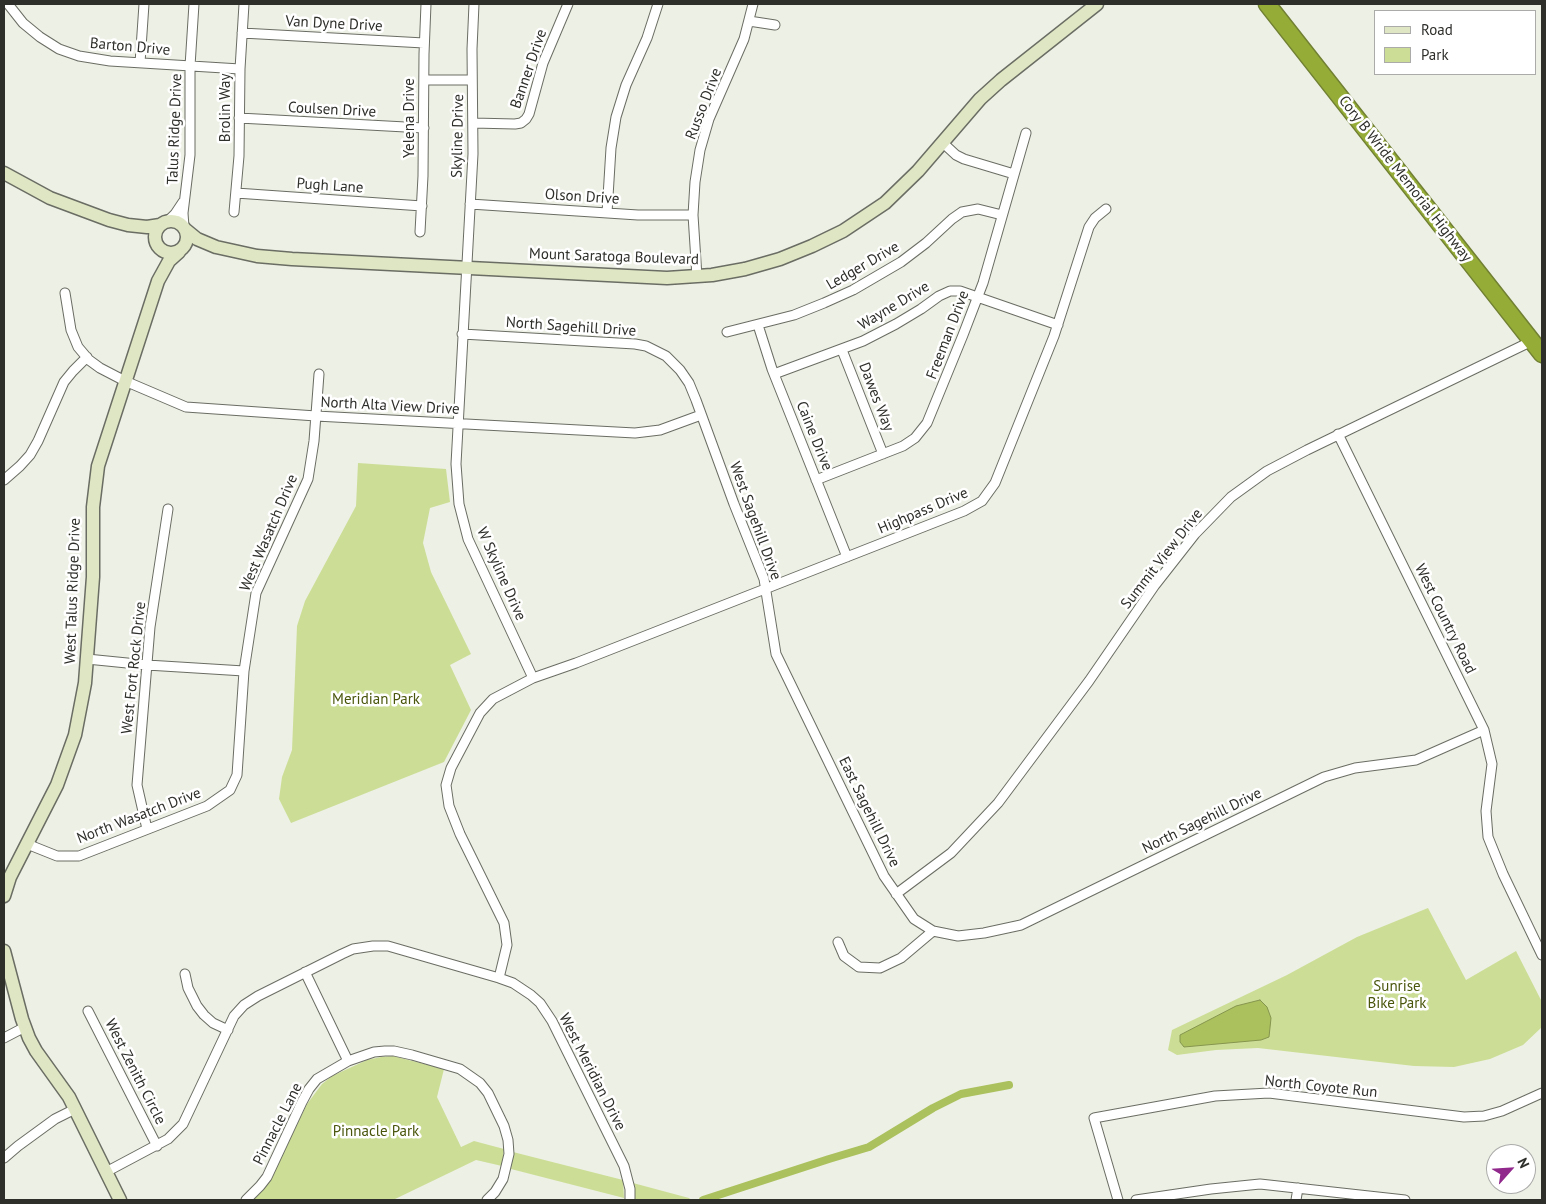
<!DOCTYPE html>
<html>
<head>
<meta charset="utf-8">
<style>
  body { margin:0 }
  #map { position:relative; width:1546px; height:1204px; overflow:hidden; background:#edf0e5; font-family:"PT Sans",sans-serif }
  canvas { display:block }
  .frame { position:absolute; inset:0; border:5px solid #2e2f2b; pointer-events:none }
  .legend { position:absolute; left:1374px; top:10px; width:162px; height:65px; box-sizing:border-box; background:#fff; border:1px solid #abacaa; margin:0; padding:6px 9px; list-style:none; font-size:15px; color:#2e2f2b }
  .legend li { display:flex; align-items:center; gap:10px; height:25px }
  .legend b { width:25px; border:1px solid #abacaa }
  .north { position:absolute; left:1486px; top:1144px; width:50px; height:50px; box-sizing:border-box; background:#fff; border:1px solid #abacaa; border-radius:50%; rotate:64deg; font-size:14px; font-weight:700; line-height:20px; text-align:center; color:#2e2f2b }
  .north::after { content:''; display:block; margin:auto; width:18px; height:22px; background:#91288c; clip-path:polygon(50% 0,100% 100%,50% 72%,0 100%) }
</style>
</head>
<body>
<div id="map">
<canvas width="1546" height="1204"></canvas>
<div class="frame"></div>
<ul class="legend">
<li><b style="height:6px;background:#dfe6c3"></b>Road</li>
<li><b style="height:14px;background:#ccde96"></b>Park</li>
</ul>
<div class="north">N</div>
</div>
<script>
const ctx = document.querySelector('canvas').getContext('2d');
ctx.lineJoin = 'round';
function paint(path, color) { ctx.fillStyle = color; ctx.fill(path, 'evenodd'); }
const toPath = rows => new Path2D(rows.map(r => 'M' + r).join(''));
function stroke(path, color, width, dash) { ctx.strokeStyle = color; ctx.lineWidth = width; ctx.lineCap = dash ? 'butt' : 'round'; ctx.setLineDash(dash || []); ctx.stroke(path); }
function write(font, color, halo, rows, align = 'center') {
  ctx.font = font + ' "PT Sans",sans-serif'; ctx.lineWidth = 5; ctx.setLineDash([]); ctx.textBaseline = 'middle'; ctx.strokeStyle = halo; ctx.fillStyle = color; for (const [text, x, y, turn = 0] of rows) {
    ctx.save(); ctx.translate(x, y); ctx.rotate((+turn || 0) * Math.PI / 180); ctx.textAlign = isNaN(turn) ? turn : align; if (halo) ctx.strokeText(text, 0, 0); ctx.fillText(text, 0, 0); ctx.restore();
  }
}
paint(toPath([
  [358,463,446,469,450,502,430,508,423,543,431,572,471,654,450,665,471,710,444,762,291,823,279,799,282,777,292,750,297,626,305,601,356,506],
  [1428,908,1466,980,1516,951,1542,1002,1542,1027,1523,1045,1490,1059,1454,1067,1414,1066,1258,1048,1216,1050,1177,1055,1168,1050,1172,1030,1287,975,1357,937],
  [393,1056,444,1069,437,1097,461,1147,474,1141,504,1149,502,1166,476,1160,393,1200,251,1200,274,1172,307,1104,322,1084,332,1076,367,1060,381,1057],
  [513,1152,623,1180,624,1198,511,1169],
  [633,1183,689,1198,691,1200,633,1200,634,1189]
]), '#ccde96');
const water = toPath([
  [1260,1000,1267,1007,1271,1018,1269,1037,1261,1040,1184,1047,1180,1042,1180,1035,1236,1006,1260,1000]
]);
paint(water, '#abc15d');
stroke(water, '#86954e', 1);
stroke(toPath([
  [703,1200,829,1159,869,1147,933,1108,961,1094,1009,1085]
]), '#abc15d', 8);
const street = toPath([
  [8,4,23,23,40,37,59,49,79,56,110,61,240,69],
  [474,4,472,49,473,154,456,464,459,504,468,539,533,678],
  [749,21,775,25],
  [242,33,424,43],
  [140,63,144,4],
  [424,80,472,80],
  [239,118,424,128],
  [473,123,515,124,521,123,526,119,529,114,543,63,568,4],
  [943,143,956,155,964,159,1014,174],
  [236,193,422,206],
  [470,204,638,215,693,215],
  [234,212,239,156,240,69,244,4],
  [607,213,611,148,616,117,626,85,647,38,658,4],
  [168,221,175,214,183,202],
  [184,227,183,213,190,155,190,66,194,4],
  [420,232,423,176,424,54,426,4],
  [697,277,693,215,695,182,700,150,709,119,744,39,753,4],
  [65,293,71,330,78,347,89,360,100,368,125,381,186,407,316,416,635,433,660,430,701,415],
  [758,325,772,369,847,557],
  [727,332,794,315,824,303,853,290,901,262,926,243,952,219,962,212,978,209,1002,215],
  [462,334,635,344,646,346,666,356,680,370,689,383,696,400,734,504,764,579,776,654,884,876,914,919,933,931,958,936,984,933,1021,925,1324,777,1355,768,1416,760,1484,730],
  [842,350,883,454],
  [774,374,863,341,896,324,921,309,939,296,950,291,960,291,1058,325],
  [1338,434,1484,730,1492,764,1486,811,1488,837,1503,874,1542,955],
  [4,480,20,466,30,455,38,441,64,382,73,371,87,357],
  [816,480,903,446,915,438,927,423,963,335,983,283,1026,133],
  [87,659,147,665,244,671],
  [147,829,137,785,150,627,168,509],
  [27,844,57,856,79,856,207,806,230,790,237,775,244,671,256,593,308,479,314,441,319,374],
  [896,894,951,853,998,803,1089,681,1155,585,1195,534,1231,497,1267,471,1307,450,1532,341],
  [838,942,844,956,859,967,880,968,901,958,933,931],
  [305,972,348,1061],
  [185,974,188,988,197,1006,204,1015,213,1023,228,1030],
  [499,978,507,945,504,923,460,834,449,806,446,785,451,768,480,713,493,699,533,678,576,663,964,511,982,501,995,483,1054,336,1089,227,1095,218,1106,209],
  [88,1011,157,1146],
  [4,1038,25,1027],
  [4,1158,18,1146,55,1119,75,1109],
  [106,1172,168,1139,183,1124,234,1016,244,1005,258,996,342,954,353,949,373,946,388,946,499,978,513,983,531,995,540,1003,552,1021,624,1166,630,1189,630,1200],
  [246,1200,260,1186,267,1177,302,1102,309,1089,317,1079,348,1061,374,1052,385,1051,394,1051,412,1055,460,1069,480,1083,488,1093,504,1126,508,1140,509,1154,503,1179,495,1192,487,1200],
  [1118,1200,1094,1118,1215,1096,1269,1093,1464,1117,1484,1116,1502,1111,1542,1093],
  [1136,1200,1211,1189,1260,1184,1405,1200],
  [1296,1200,1298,1188]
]);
const secondary = toPath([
  [4,173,50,198,109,220,128,225,147,227,160,225],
  '155 237a16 16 0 1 1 32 0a16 16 0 1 1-32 0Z',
  [186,230,197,239,216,247,257,256,292,259,667,278,712,275,745,269,780,259,812,246,843,231,885,203,918,171,980,99,1001,80,1097,4],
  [4,896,10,877,57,785,75,735,85,683,93,577,93,507,98,466,158,281,169,261,179,252],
  [4,951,22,1019,29,1038,36,1051,69,1097,120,1200]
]);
const highway = toPath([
  [1267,4,1542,354]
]);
stroke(street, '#6a6d63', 11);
stroke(secondary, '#6a6d63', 15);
stroke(highway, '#718033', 19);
stroke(street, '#fff', 9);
stroke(secondary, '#dfe6c3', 12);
stroke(highway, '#95ac37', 16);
write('15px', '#2e2f2b', '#fff', [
  ["Van Dyne Drive",334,24,3],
  ["Barton Drive",130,47,5],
  ["Banner Drive",529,69,-71],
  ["Russo Drive",704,104,-69],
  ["Brolin Way",226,108,-90],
  ["Coulsen Drive",332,110,3],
  ["Yelena Drive",410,118,-90],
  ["Talus Ridge Drive",175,129,-88],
  ["Skyline Drive",458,136,-89],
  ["Cory B Wride Memorial Highway",1405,179,52],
  ["Pugh Lane",330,186,4],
  ["Olson Drive",582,197,4],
  ["Mount Saratoga Boulevard",614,257,2],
  ["Ledger Drive",863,266,-30],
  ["Wayne Drive",894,306,-31],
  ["North Sagehill Drive",571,327,4],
  ["Freeman Drive",948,335,-69],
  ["Dawes Way",876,397,69],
  ["North Alta View Drive",390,406,3],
  ["Caine Drive",814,436,68],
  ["Highpass Drive",923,511,-23],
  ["West Sagehill Drive",755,521,70],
  ["West Wasatch Drive",269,533,-67],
  ["Summit View Drive",1162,559,-52],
  ["W Skyline Drive",501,574,66],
  ["West Talus Ridge Drive",73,591,-88],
  ["West Country Road",1445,619,64],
  ["West Fort Rock Drive",134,668,-84],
  ["East Sagehill Drive",869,812,64],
  ["North Wasatch Drive",139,816,-21],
  ["North Sagehill Drive",1202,821,-26],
  ["West Zenith Circle",135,1072,63],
  ["West Meridian Drive",592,1072,63],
  ["North Coyote Run",1321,1087,6],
  ["Pinnacle Lane",278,1124,-63]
]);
write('15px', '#49560b', '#fff', [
  ["Meridian Park",376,700],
  ["Sunrise",1397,987],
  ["Bike Park",1397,1004],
  ["Pinnacle Park",376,1132]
]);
</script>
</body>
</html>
